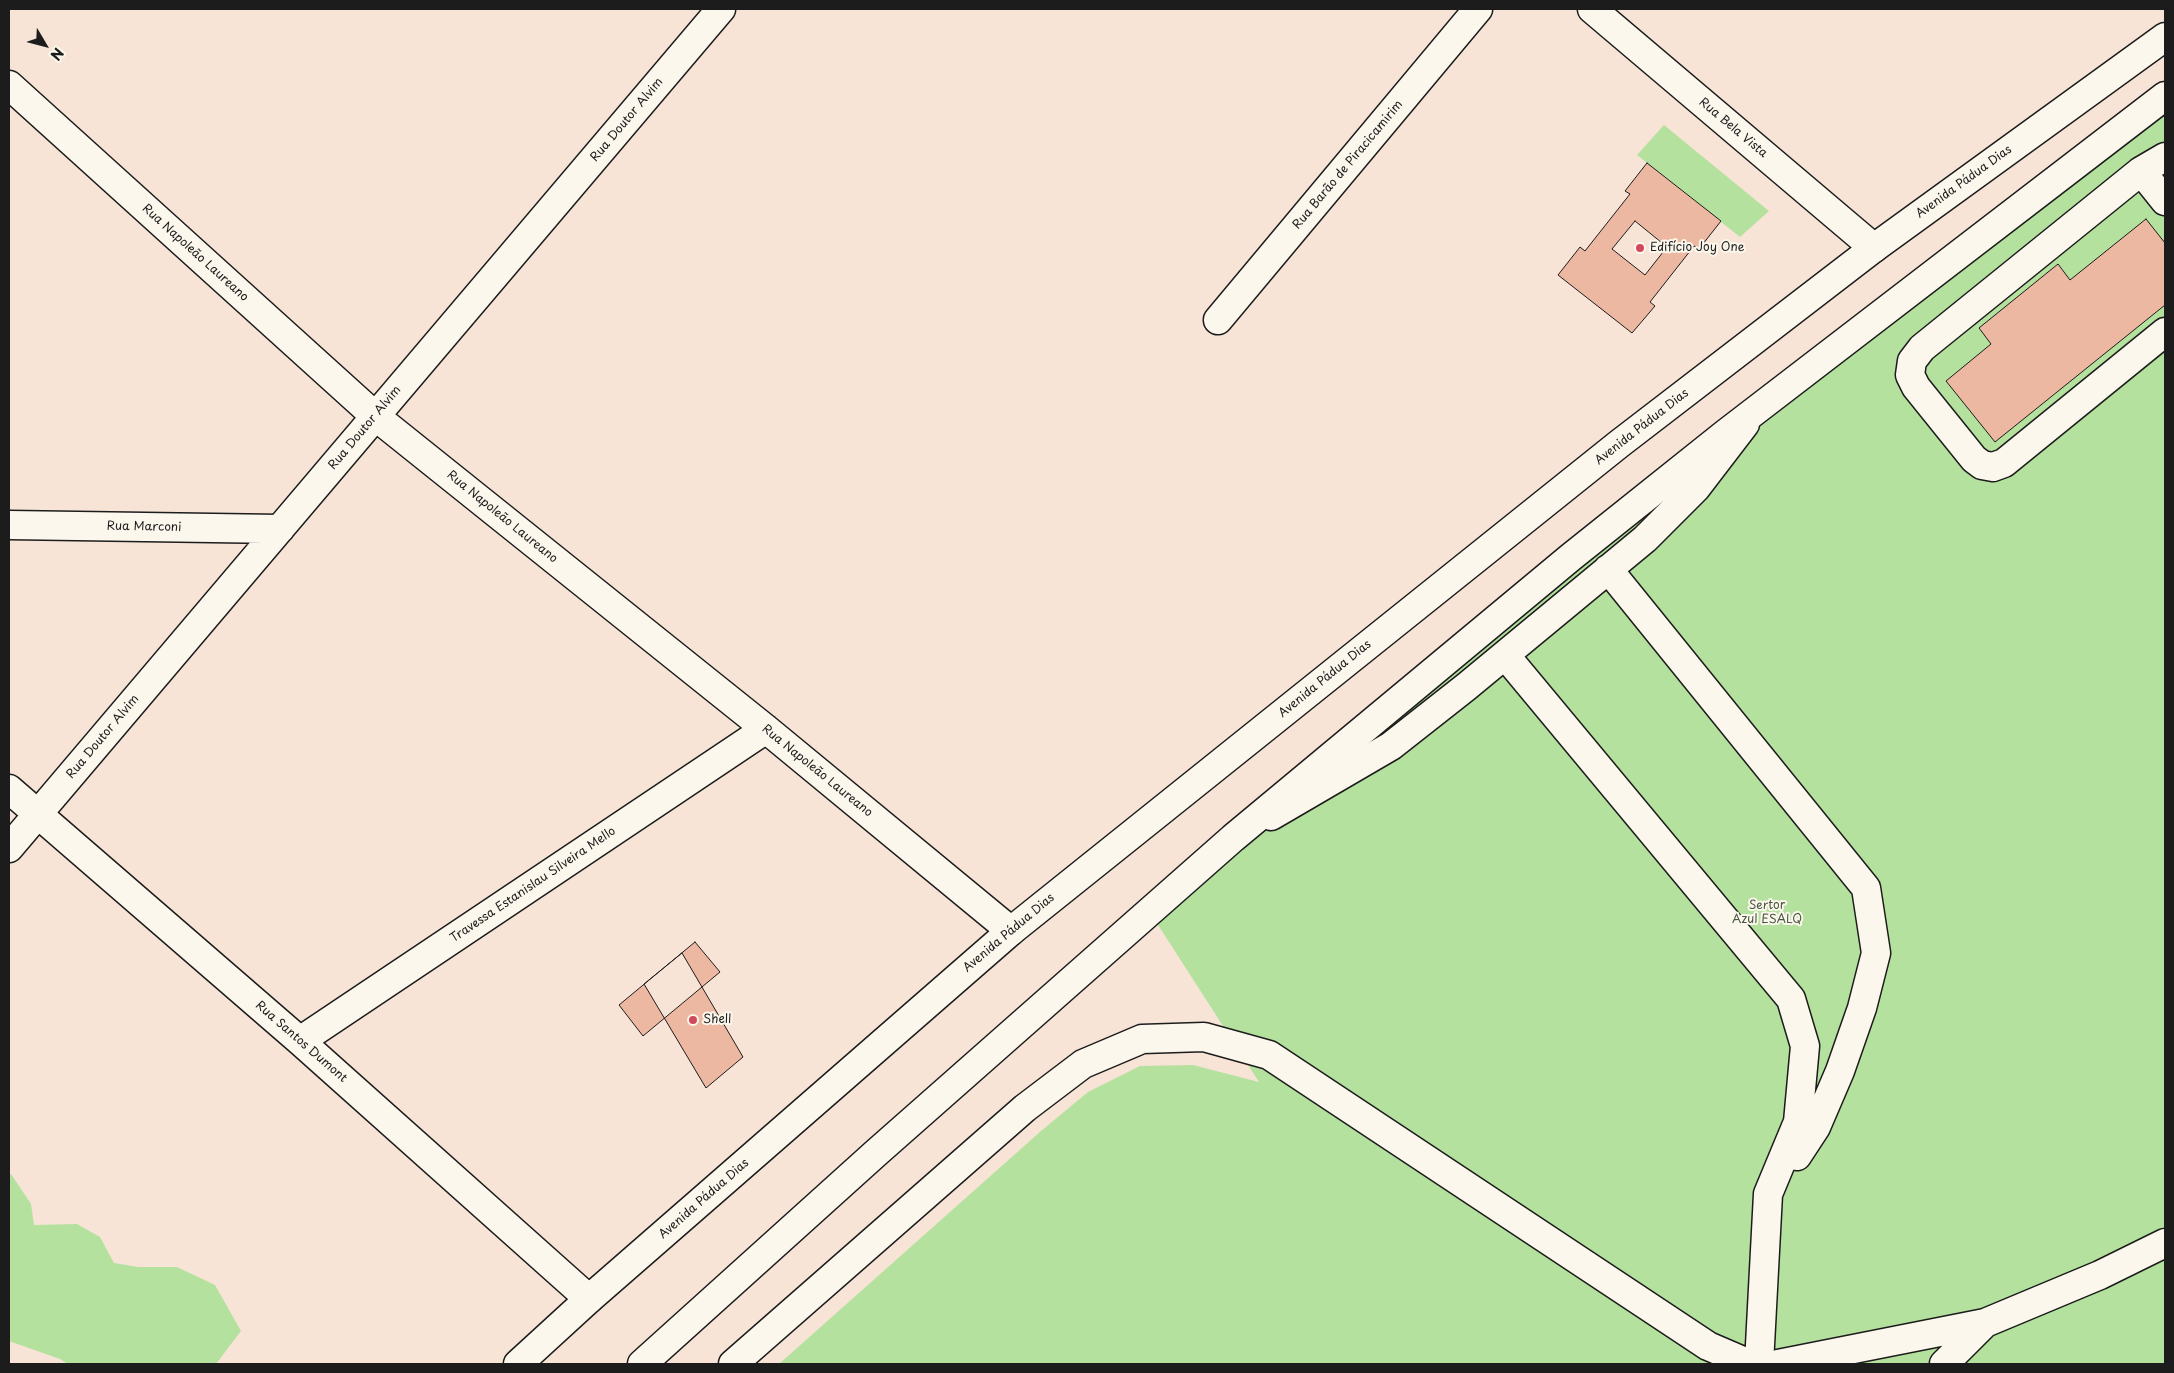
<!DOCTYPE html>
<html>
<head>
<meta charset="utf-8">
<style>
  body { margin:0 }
  #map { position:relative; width:2174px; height:1373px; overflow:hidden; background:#f7e4d6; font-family:"Playpen Sans",sans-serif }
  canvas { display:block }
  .frame { position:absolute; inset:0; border:10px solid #1c1c1c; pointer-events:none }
  .north { position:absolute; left:20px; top:20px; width:50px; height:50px; -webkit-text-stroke:4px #fbf7ec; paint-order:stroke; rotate:127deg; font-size:14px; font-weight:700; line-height:20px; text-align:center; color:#1c1c1c }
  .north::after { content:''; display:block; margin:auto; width:18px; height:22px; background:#1c1c1c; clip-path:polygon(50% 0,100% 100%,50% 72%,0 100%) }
</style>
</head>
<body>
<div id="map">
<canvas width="2174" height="1373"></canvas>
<div class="frame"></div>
<div class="north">N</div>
</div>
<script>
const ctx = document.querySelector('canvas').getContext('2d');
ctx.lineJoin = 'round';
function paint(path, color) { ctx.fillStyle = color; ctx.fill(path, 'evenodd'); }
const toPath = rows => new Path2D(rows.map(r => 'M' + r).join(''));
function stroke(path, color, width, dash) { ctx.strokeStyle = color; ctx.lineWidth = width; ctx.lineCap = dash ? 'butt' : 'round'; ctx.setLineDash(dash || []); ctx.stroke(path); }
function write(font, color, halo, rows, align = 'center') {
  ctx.font = font + ' "Playpen Sans",sans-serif'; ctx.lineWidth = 4; ctx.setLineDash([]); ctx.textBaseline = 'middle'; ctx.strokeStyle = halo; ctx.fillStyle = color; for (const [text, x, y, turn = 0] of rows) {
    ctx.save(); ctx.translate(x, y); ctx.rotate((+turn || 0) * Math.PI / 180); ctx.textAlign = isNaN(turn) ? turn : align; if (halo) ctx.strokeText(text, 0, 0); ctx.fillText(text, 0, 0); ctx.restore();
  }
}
paint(toPath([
  [2165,104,2165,1364,779,1364,1041,1131,1088,1092,1140,1066,1193,1065,1259,1082,1151,914,1233,838],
  [1664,125,1769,211,1740,237,1637,155],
  [11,1174,31,1204,34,1225,77,1224,100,1237,114,1263,138,1267,177,1267,215,1285,241,1331,216,1364,68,1364,60,1359,9,1341,9,1176]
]), '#b5e19f');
const building = toPath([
  [1647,163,1721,221,1699,249,1694,246,1650,302,1655,306,1632,333,1558,275,1580,247,1585,251,1630,194,1625,191,1647,163],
  [2146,219,2165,243,2165,305,1995,442,1946,381,1991,344,1979,328,2058,264,2070,280,2146,219],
  [1635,221,1667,247,1645,275,1612,249,1635,221],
  [695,942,720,972,643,1036,619,1005,695,942],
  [682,953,743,1057,706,1088,644,984,682,953]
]);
paint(building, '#edb8a1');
stroke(building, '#1c1c1c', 1);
const minor = toPath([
  [1592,9,1874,248],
  [9,85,375,416,766,729,1011,931],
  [2141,171,2165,157],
  [2165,201,2141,171,1922,348,1912,361,1910,375,1916,387,1974,459,1982,465,1993,467,2004,463,2165,332],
  [1218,320,1478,9],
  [9,525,280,529],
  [1608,569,1866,888,1876,953,1862,1008,1840,1071,1816,1127,1797,1156],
  [1505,655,1791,999,1805,1046,1798,1122,1768,1194,1759,1364],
  [9,789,300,1041,589,1299],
  [1271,816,1391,746,1466,687,1645,539,1696,488,1745,424],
  [9,848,721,9],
  [300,1041,766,729],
  [733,1364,1025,1108,1083,1064,1142,1039,1204,1037,1269,1055,1708,1346,1750,1364],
  [1778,1364,1985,1323,2100,1275,2165,1243],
  [1944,1364,1985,1323]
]);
const highway = toPath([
  [518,1364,589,1299,1011,931,1619,444,1874,248,2165,37],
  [642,1364,876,1153,1233,838,1571,557,1725,434,2165,96]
]);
stroke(minor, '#1c1c1c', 31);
stroke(highway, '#1c1c1c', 31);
stroke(minor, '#fbf7ec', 28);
stroke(highway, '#fbf7ec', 28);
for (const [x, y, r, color] of [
  [1640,248,5,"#d1495b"],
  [693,1020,5,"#d1495b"]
]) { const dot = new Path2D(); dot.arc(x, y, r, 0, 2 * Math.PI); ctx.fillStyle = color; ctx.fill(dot); stroke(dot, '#fbf7ec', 2); }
write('12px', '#1c1c1c', '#fbf7ec', [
  ["Rua Doutor Alvim",627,120,-50],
  ["Rua Bela Vista",1733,128,40],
  ["Rua Barão de Piracicamirim",1348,165,-50],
  ["Avenida Pádua Dias",1964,182,-36],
  ["Rua Napoleão Laureano",195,253,42],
  ["Avenida Pádua Dias",1642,427,-38],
  ["Rua Doutor Alvim",365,428,-50],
  ["Rua Napoleão Laureano",502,517,39],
  ["Rua Marconi",144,527,1],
  ["Avenida Pádua Dias",1325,679,-39],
  ["Rua Doutor Alvim",103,737,-50],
  ["Rua Napoleão Laureano",817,771,39],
  ["Travessa Estanislau Silveira Mello",533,885,-34],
  ["Avenida Pádua Dias",1009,933,-40],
  ["Rua Santos Dumont",301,1042,41],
  ["Avenida Pádua Dias",704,1199,-41]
]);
write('12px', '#1c1c1c', '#fbf7ec', [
  ["Edifício Joy One",1650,248],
  ["Shell",703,1020]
], 'left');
write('12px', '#4a5743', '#fbf7ec', [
  ["Sertor",1767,906],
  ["Azul ESALQ",1767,920]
]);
</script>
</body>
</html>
